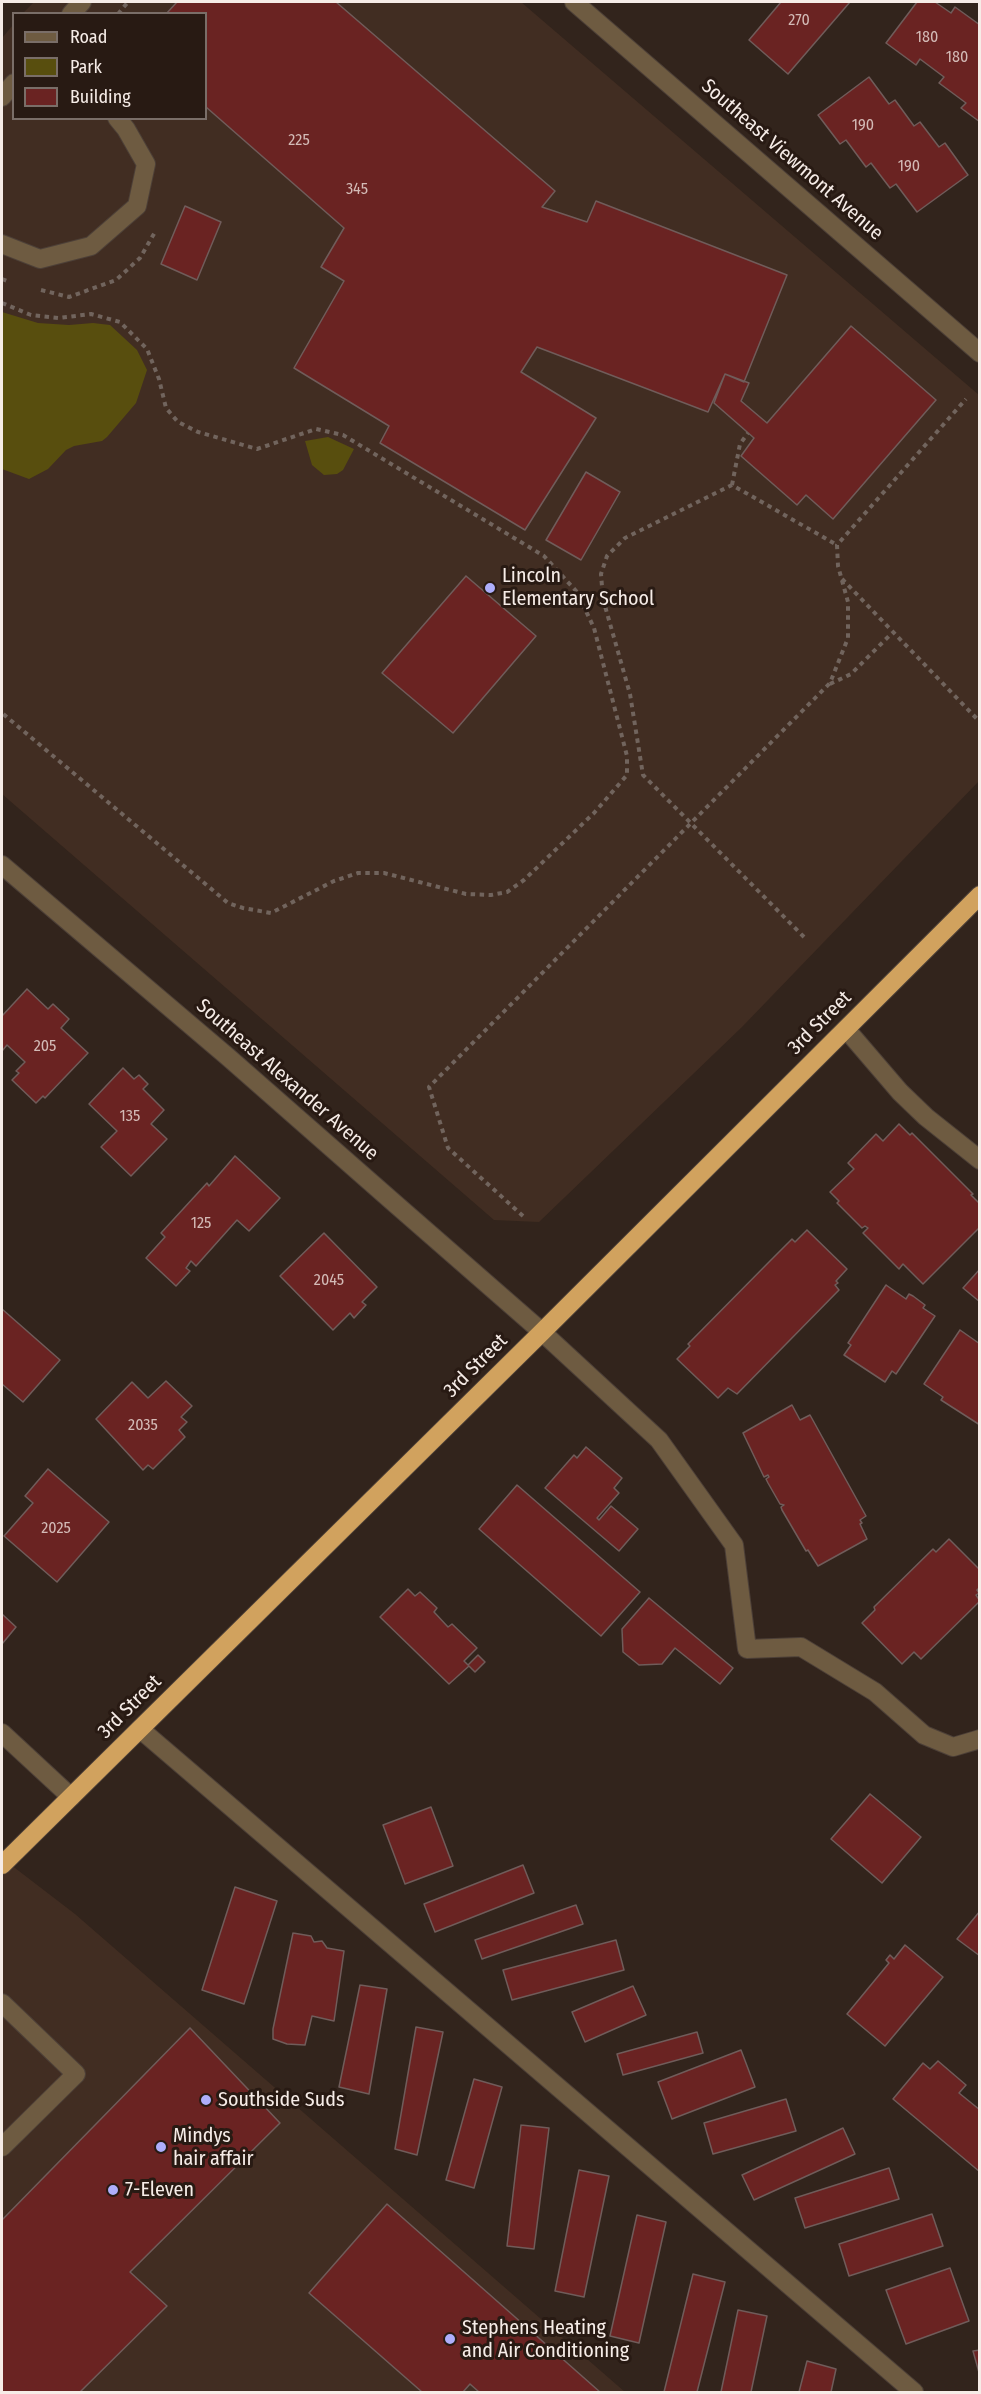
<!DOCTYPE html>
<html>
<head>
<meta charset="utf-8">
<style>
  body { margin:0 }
  #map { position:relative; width:981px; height:2394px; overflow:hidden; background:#32241c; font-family:"Fira Sans Condensed",sans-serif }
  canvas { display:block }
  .frame { position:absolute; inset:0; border:3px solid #f6ece7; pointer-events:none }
  .legend { position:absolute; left:12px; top:12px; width:195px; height:108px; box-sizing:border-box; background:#281a13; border:2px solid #7a6e68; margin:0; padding:8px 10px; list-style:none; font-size:18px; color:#f6ece7 }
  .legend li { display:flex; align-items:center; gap:12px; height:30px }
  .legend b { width:30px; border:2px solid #7a6e68 }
</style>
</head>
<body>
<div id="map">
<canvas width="981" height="2394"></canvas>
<div class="frame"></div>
<ul class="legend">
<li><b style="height:8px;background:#6e5b41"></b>Road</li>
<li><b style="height:16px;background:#584e0e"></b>Park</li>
<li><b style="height:16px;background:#6a2322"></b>Building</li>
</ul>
</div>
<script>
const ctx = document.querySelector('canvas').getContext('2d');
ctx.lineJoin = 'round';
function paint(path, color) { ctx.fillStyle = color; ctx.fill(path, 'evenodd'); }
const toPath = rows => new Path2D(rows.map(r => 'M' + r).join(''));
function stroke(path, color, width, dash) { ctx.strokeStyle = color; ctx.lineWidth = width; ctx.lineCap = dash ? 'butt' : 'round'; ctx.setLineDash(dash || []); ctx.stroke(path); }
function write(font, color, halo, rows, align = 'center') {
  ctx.font = font + ' "Fira Sans Condensed",sans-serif'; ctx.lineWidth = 6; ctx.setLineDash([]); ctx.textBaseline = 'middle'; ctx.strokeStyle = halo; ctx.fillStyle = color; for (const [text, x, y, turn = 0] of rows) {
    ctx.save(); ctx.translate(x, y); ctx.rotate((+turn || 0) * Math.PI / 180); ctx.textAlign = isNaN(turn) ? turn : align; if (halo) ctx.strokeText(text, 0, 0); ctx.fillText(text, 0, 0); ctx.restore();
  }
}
paint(toPath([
  [34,2,521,2,979,395,979,781,742,1027,539,1222,494,1220,2,794,2,38,13,25,14,118,206,118,206,14,23,13],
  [2,1858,75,1914,625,2392,2,2392]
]), '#412d22');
paint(toPath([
  [2,312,38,323,69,325,93,323,110,325,137,350,147,370,136,403,107,437,102,441,74,446,66,450,48,469,29,479,2,469],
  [328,437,354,449,343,470,337,474,324,475,312,465,305,441]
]), '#584e0e');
const building = toPath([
  [177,2,336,2,555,191,542,207,587,222,596,201,787,275,744,382,725,374,708,412,537,347,521,372,596,418,525,530,380,443,389,426,294,368,344,281,321,267,344,228,206,107,206,14,166,14,177,2],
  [781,2,850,2,788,74,749,40,781,2],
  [917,2,935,2,951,13,955,7,980,25,980,122,961,108,966,103,939,83,944,77,920,59,916,65,886,43,917,2],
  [869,77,889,104,895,100,914,126,920,122,939,147,945,143,968,175,917,212,896,184,890,188,871,163,866,167,846,140,840,144,818,115,869,77],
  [185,206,221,222,197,280,161,264,185,206],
  [851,326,936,400,833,519,806,495,797,505,741,456,754,438,714,403,725,374,749,383,741,401,767,423,851,326],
  [586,472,620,492,581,560,546,540,586,472],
  [466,576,536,636,453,733,382,673,466,576],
  [27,989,48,1009,53,1004,69,1019,61,1028,88,1053,45,1098,43,1096,36,1103,12,1080,19,1073,16,1071,25,1062,7,1045,2,1051,2,1016,27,989],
  [123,1068,134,1079,139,1075,148,1084,143,1089,164,1110,151,1124,167,1139,131,1176,101,1147,117,1131,89,1104,123,1068],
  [899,1124,910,1135,912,1133,973,1194,971,1195,980,1204,980,1227,923,1284,903,1264,899,1269,863,1233,868,1228,865,1226,862,1228,837,1203,839,1201,830,1192,854,1169,848,1163,876,1134,883,1141,899,1124],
  [235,1156,280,1198,249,1231,237,1220,196,1266,191,1261,186,1268,190,1271,176,1286,146,1258,165,1237,161,1233,207,1183,209,1186,235,1156],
  [807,1230,847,1269,836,1281,838,1283,835,1285,839,1290,737,1394,728,1388,718,1398,677,1359,690,1346,688,1344,769,1262,792,1239,795,1242,807,1230],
  [324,1233,377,1287,362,1302,366,1305,354,1318,350,1313,333,1330,280,1276,324,1233],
  [980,1269,980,1302,963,1288,980,1269],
  [886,1285,906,1299,909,1294,913,1296,925,1305,923,1308,935,1316,896,1374,892,1371,885,1382,844,1355,851,1345,848,1343,850,1340,886,1285],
  [2,1309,60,1360,23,1402,2,1384,2,1309],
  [960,1330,980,1344,980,1425,941,1400,943,1397,924,1384,960,1330],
  [166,1381,192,1406,181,1417,187,1422,179,1430,185,1437,153,1469,148,1465,143,1470,96,1419,132,1382,148,1398,166,1381],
  [792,1405,800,1420,810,1415,866,1516,860,1520,862,1523,860,1524,867,1539,818,1566,808,1550,806,1551,782,1510,781,1507,784,1505,780,1504,768,1483,766,1479,769,1477,768,1475,764,1477,743,1433,792,1405],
  [586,1447,622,1478,614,1488,619,1493,597,1518,599,1520,611,1506,638,1529,619,1551,545,1488,574,1455,577,1458,586,1447],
  [48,1469,109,1522,57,1582,4,1536,33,1503,25,1496,48,1469],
  [517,1485,640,1592,601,1636,479,1529,517,1485],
  [949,1539,980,1570,980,1587,977,1590,979,1593,976,1595,980,1601,921,1659,914,1652,902,1664,862,1623,875,1610,874,1607,933,1549,936,1552,949,1539],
  [408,1589,415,1596,420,1592,437,1608,434,1612,448,1627,452,1624,477,1648,464,1661,468,1665,478,1655,485,1662,475,1672,469,1666,449,1684,380,1617,408,1589],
  [649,1598,733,1668,720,1684,675,1648,662,1664,639,1665,623,1652,622,1629,649,1598],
  [2,1614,16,1627,2,1644,2,1614],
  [870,1794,921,1837,882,1883,831,1839,870,1794],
  [431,1807,453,1866,405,1884,383,1825,431,1807],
  [523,1865,534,1893,435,1932,424,1904,523,1865],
  [235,1887,277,1901,244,2004,202,1990,235,1887],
  [576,1905,583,1924,482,1959,475,1940,576,1905],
  [980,1911,980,1956,957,1939,980,1911],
  [293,1933,311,1936,314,1942,322,1941,327,1948,344,1951,334,2021,312,2016,305,2045,287,2044,273,2039,273,2029,293,1933],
  [616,1940,624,1970,512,2000,503,1970,616,1940],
  [905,1945,943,1977,885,2046,847,2014,889,1963,886,1960,890,1955,894,1959,905,1945],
  [360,1985,387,1989,369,2094,339,2087,360,1985],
  [633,1986,646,2015,585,2042,572,2012,633,1986],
  [416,2027,443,2032,417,2155,395,2149,416,2027],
  [190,2028,280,2123,130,2272,167,2306,80,2392,2,2392,2,2220,190,2028],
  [697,2032,703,2053,623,2075,617,2054,697,2032],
  [741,2050,755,2087,672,2119,658,2082,741,2050],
  [938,2061,966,2085,959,2093,980,2110,980,2172,893,2099,923,2063,930,2069,938,2061],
  [474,2079,502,2087,474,2188,446,2180,474,2079],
  [786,2099,796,2131,713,2154,704,2123,786,2099],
  [521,2125,549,2128,534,2249,507,2246,521,2125],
  [843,2128,855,2154,754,2200,742,2175,843,2128],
  [889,2168,899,2199,805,2228,795,2198,889,2168],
  [579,2170,609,2176,584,2297,555,2291,579,2170],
  [387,2204,600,2392,479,2392,470,2384,463,2392,422,2392,309,2293,387,2204],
  [932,2214,943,2246,849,2276,839,2244,932,2214],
  [637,2215,666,2222,639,2343,610,2336,637,2215],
  [950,2268,969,2321,906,2344,886,2290,950,2268],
  [693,2274,725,2282,697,2392,664,2392,693,2274],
  [738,2310,767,2316,751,2392,721,2392,738,2310],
  [980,2350,980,2376,973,2351,980,2350],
  [807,2361,836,2369,831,2392,799,2392,807,2361]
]);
paint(building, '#6a2322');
stroke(building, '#705c5a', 1.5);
const minor = toPath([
  [574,2,980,353],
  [71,14,82,2],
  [2,97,14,83],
  [2,244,40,259,91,246,137,206,146,164,126,129,117,118],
  [2,865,228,1057,392,1201,542,1332,659,1440,734,1545,747,1649,801,1647,875,1692,924,1735,953,1747,980,1739],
  [846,1029,900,1092,926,1117,980,1160],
  [140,1729,914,2392],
  [2,1733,71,1797],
  [2,2003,76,2074,2,2147]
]);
const highway = toPath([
  [2,1865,542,1332,980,895]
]);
stroke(minor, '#4d4038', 20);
stroke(highway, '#4d4038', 20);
stroke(toPath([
  [118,14,128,2],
  [2,279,10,282],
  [41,290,69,297,116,280,140,258,155,232],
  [2,303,31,315,59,318,91,314,120,322,147,349,159,379,166,408,178,422,198,432,257,449,316,429,343,435,544,556,577,592,594,628,627,756,627,775,594,813,524,880,507,892,491,895,466,894,384,873,358,873,334,881,271,913,243,908,228,903,2,713],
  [732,485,740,444,748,433],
  [842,579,980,722],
  [830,684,851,674,892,633],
  [804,937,643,775,630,694,603,599,601,574,607,556,625,538,732,485,837,545],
  [523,1216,448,1148,429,1087,830,683,848,638,848,602,838,566,837,545,966,399]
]), '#71645d', 4, [4.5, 4.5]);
stroke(minor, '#6e5b41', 18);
stroke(highway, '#d1a25e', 18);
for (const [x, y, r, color] of [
  [490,588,6,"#aeaefb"],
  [206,2100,6,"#aeaefb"],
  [161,2147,6,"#aeaefb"],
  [113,2190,6,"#aeaefb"],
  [450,2339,6,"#aeaefb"]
]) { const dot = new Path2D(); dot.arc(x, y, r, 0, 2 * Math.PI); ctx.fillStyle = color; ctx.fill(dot); stroke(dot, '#281a13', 2); }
write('16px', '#d3bab6', null, [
  ["270",799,21],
  ["180",927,38],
  ["180",957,58],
  ["190",863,126],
  ["225",299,141],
  ["190",909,167],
  ["345",357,190],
  ["205",45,1047],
  ["135",130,1117],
  ["125",201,1224],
  ["2045",329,1281],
  ["2035",143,1426],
  ["2025",56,1529]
]);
write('20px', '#f6ece7', '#281a13', [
  ["Southeast Viewmont Avenue",792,160,41],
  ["3rd Street",820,1023,-45],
  ["Southeast Alexander Avenue",287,1080,41],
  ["3rd Street",476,1366,-45],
  ["3rd Street",130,1707,-45]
]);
write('20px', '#f6ece7', '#281a13', [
  ["Lincoln",502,576],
  ["Elementary School",502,599],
  ["Southside Suds",218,2100],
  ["Mindys",173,2136],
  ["hair affair",173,2159],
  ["7-Eleven",125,2190],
  ["Stephens Heating",462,2328],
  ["and Air Conditioning",462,2351]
], 'left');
</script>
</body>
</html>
